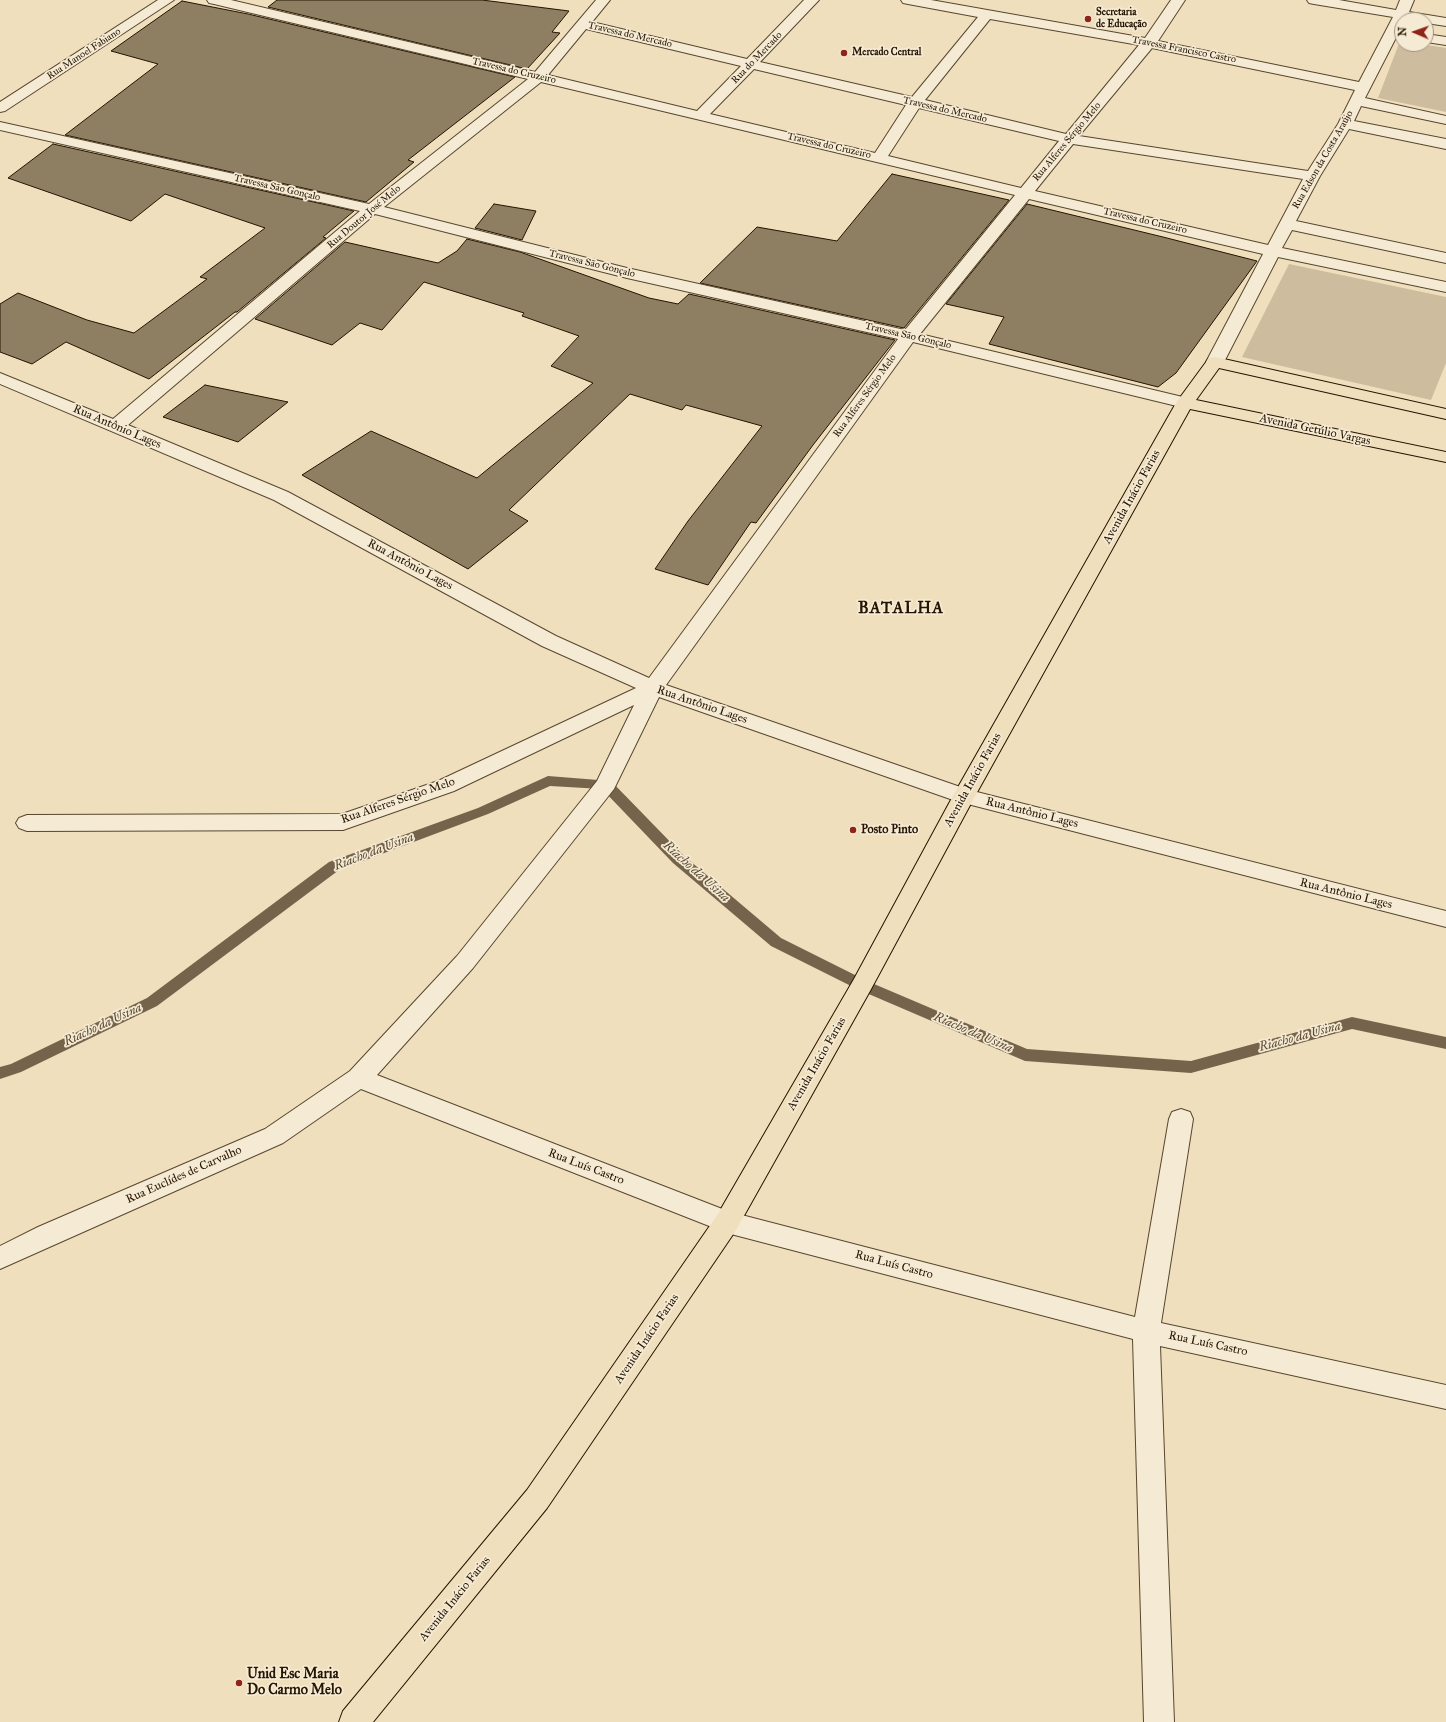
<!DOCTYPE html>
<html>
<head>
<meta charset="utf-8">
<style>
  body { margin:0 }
  #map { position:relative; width:1446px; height:1722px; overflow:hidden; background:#f0dfbd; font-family:"IM FELL Great Primer",serif }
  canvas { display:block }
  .north { position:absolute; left:1394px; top:12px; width:40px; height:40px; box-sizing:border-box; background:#f5ead4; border:1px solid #a1947f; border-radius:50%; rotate:272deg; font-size:11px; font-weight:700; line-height:16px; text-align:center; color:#241400 }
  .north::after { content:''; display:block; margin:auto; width:14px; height:18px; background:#8f2418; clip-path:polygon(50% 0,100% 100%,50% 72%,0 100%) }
</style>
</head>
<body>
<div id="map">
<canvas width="1446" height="1722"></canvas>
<div class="north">N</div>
</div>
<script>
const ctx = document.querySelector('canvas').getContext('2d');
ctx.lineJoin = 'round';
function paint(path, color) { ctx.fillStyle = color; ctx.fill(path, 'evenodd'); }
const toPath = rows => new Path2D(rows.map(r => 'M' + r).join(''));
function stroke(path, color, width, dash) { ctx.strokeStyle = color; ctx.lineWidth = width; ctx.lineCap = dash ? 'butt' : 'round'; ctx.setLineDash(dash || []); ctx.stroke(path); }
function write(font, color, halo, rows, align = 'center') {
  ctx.font = font + ' "IM FELL Great Primer",serif'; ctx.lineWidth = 3.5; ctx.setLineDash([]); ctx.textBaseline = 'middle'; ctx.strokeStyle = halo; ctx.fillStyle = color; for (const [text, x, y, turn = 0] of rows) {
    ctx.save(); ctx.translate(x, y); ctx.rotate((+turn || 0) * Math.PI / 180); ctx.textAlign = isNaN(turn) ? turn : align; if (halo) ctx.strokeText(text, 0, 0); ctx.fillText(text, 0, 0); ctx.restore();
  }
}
paint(toPath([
  [1400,41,1402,41,1402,44,1421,44,1446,48,1446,112,1378,98],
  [1289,264,1446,297,1446,363,1431,400,1242,357]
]), '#cdbc9d');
paint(toPath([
  [548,776,611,781,683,855,781,938,867,981,1027,1049,1191,1061,1352,1017,1446,1037,1446,1049,1352,1029,1191,1073,1025,1061,857,989,771,946,673,863,602,789,550,786,488,814,339,870,157,1006,21,1072,0,1079,0,1067,11,1064,147,998,329,862,478,808,548,776]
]), '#75644b');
const building = toPath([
  [277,0,482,0,569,11,552,32,560,33,527,69,268,7,277,0],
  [182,1,248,14,515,77,408,160,414,162,366,202,65,135,158,64,111,51,182,1],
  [53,144,354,211,323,237,326,238,237,312,235,312,149,379,66,342,32,364,0,352,0,304,18,293,87,320,134,333,207,279,200,277,265,228,165,194,131,221,8,178,53,144],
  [892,174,1009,200,904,328,700,283,757,227,837,241,892,174],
  [494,204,536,211,522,240,475,228,494,204],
  [1027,204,1163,237,1257,261,1176,373,1158,387,989,344,1004,317,946,304,1027,204],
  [467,239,520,252,649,298,678,304,689,294,895,340,813,445,756,523,751,522,708,585,655,569,688,521,762,426,686,405,682,410,630,394,509,510,528,521,468,569,302,475,371,431,477,478,593,383,551,366,579,336,522,316,524,313,424,282,382,330,360,323,332,345,255,319,345,242,438,263,457,251,467,239],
  [205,385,288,402,238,442,163,417,205,385]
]);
paint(building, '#8e7e62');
stroke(building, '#241400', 1);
const minor = toPath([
  [158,0,174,0,5,111,0,112,0,102,158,0],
  [207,0,231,0,535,72,596,0,610,0,592,22,747,59,804,0,819,0,760,62,912,97,978,17,908,4,903,3,901,0,931,0,1145,38,1171,0,1185,0,1158,41,1359,82,1393,17,1314,4,1309,3,1307,0,1339,0,1396,10,1400,0,1414,0,1409,12,1446,18,1446,26,1426,23,1426,20,1402,20,1402,26,1365,98,1446,116,1446,124,1361,106,1354,121,1446,139,1446,149,1349,129,1320,176,1296,221,1446,253,1446,263,1292,230,1282,248,1446,282,1446,292,1278,257,1224,362,1221,366,1215,367,1209,366,1206,362,1263,254,1029,199,920,334,1191,399,1194,403,1191,407,1185,408,913,342,666,685,969,790,1446,911,1446,927,956,801,659,697,614,789,473,968,377,1075,730,1212,1135,1317,1169,1119,1172,1112,1181,1109,1190,1112,1193,1119,1161,1323,1446,1385,1446,1409,1160,1346,1174,1722,1144,1722,1133,1339,727,1233,361,1089,283,1143,0,1269,0,1246,38,1227,265,1129,350,1071,457,956,597,781,634,705,454,791,343,830,27,831,19,828,16,823,19,818,27,815,342,814,438,781,636,688,542,646,274,500,0,384,0,373,113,419,360,211,0,130,0,122,369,204,528,79,214,4,209,3,207,0],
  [990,19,1139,45,1066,134,925,100,990,19],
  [586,29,741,66,697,111,548,75,586,29],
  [1152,48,1355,90,1338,124,1308,171,1079,136,1152,48],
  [754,69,906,105,875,153,710,114,754,69],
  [541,82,1015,195,905,330,627,268,384,207,541,82],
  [919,108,1059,141,1021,188,888,156,919,108],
  [1073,144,1303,179,1268,245,1035,191,1073,144],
  [375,214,627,278,898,339,649,678,556,636,288,492,128,425,375,214],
  [1426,34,1446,37,1446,45,1426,42,1426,34]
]);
const major = toPath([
  [1215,357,1446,409,1446,419,1219,368,1196,400,1446,452,1446,462,1190,409,975,796,870,991,736,1230,547,1508,373,1722,339,1722,343,1711,527,1490,718,1214,854,979,953,796,1176,403,1209,358,1215,357]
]);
stroke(minor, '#57472f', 2);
stroke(major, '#241400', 2);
paint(minor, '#f5ead4');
paint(major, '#f0dfbd');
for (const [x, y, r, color] of [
  [1088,19,4,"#8f2418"],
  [844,53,4,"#8f2418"],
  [853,830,4,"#8f2418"],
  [239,1683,4,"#8f2418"]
]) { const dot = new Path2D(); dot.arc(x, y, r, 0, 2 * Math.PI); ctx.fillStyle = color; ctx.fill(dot); stroke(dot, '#f5ead4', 1.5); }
write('bold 10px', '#241400', '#f5ead4', [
  ["Secretaria",1096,13],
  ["de Educação",1096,25],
  ["Mercado Central",852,53]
], 'left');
write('10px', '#241400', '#f5ead4', [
  ["Travessa do Mercado",630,35,13],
  ["Travessa Francisco Castro",1184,50,11],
  ["Rua Manoel Fabiano",84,54,-33],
  ["Rua do Mercado",757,58,-46],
  ["Travessa do Cruzeiro",514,71,13],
  ["Travessa do Mercado",945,110,13],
  ["Rua Alferes Sérgio Melo",1067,142,-50],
  ["Travessa do Cruzeiro",829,146,13],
  ["Rua Edson da Costa Araújo",1323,160,-60],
  ["Travessa São Gonçalo",277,188,13],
  ["Rua Doutor José Melo",364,217,-40],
  ["Travessa do Cruzeiro",1145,221,13],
  ["Travessa São Gonçalo",592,264,14],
  ["Travessa São Gonçalo",908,336,13],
  ["Rua Alferes Sérgio Melo",865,396,-54]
]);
write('12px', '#241400', '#f5ead4', [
  ["Rua Antônio Lages",117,427,23],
  ["Avenida Getúlio Vargas",1315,430,12],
  ["Avenida Inácio Farias",1132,497,-61],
  ["Rua Antônio Lages",410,565,28],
  ["Rua Antônio Lages",702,705,19],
  ["Avenida Inácio Farias",973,780,-61],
  ["Rua Alferes Sérgio Melo",398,801,-19],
  ["Rua Antônio Lages",1032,813,14],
  ["Rua Antônio Lages",1346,894,14],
  ["Avenida Inácio Farias",817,1064,-60],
  ["Rua Luís Castro",586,1167,21],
  ["Rua Euclídes de Carvalho",184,1175,-24],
  ["Rua Luís Castro",894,1265,15],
  ["Avenida Inácio Farias",647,1339,-56],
  ["Rua Luís Castro",1208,1344,12],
  ["Avenida Inácio Farias",455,1599,-51]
]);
write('bold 12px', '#241400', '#f5ead4', [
  ["Posto Pinto",861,830]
], 'left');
write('italic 13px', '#5a4a32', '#f5ead4', [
  ["Riacho da Usina",374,852,-21],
  ["Riacho da Usina",696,872,42],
  ["Riacho da Usina",103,1025,-25],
  ["Riacho da Usina",973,1033,23],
  ["Riacho da Usina",1300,1037,-15]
]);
write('bold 14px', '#241400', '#f5ead4', [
  ["Unid Esc Maria",247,1675],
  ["Do Carmo Melo",247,1691]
], 'left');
ctx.letterSpacing = '1px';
write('bold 16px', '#241400', '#f5ead4', [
  ["BATALHA",901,609]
]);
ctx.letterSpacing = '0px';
</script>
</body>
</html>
